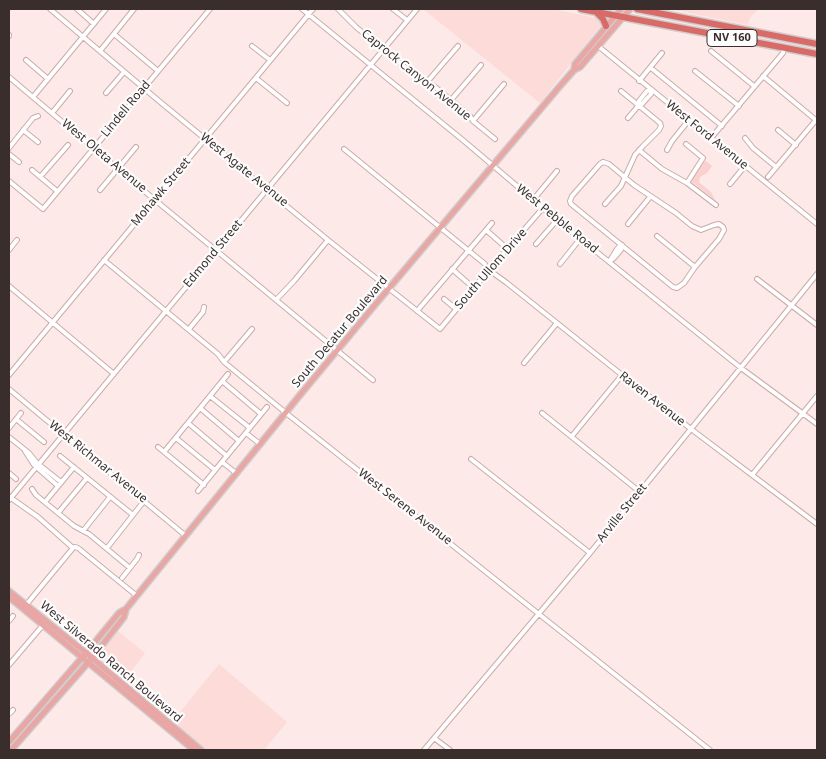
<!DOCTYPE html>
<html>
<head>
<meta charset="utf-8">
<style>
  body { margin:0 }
  #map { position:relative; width:826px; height:759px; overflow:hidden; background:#fde9e8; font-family:"Noto Sans",sans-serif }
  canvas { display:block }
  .frame { position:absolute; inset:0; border:10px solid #3a2e2d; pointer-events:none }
</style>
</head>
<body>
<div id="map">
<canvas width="826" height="759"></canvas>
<div class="frame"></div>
</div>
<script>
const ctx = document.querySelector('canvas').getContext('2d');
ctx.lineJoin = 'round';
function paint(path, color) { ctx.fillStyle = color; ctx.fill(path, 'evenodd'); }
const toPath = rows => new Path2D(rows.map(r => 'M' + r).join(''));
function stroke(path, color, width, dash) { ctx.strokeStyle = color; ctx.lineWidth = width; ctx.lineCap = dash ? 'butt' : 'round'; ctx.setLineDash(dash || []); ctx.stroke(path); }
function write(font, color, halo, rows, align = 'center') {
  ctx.font = font + ' "Noto Sans",sans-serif'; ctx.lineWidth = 4.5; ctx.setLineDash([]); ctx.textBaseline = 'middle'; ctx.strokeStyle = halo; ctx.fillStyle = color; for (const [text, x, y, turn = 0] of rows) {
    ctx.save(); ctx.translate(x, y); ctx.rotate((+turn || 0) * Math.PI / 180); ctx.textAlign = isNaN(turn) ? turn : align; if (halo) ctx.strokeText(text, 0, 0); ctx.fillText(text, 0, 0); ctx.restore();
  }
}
paint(toPath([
  [423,9,552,9,597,18,601,20,602,24,540,103],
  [670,9,758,9,750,18,748,25],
  [118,631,145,653,124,681,97,657],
  [219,664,287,722,264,750,205,750,172,722]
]), '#fcdbd8');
paint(toPath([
  [706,161,712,166,707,173,700,177,699,182,701,184,711,192,715,200,691,181,690,180,702,164]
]), '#fad1ce');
const minor = toPath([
  [50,9,159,101,328,240,440,329,489,270,543,208],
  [77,9,94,24],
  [302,9,464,141,557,220,741,368,817,424],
  [338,9,356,27,406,68,418,77,434,86,470,116,473,121,495,139],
  [393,9,407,20],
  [114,34,158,71],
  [9,36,9,35],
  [252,46,270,60],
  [598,46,817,224],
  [100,51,134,9],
  [711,51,754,86],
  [26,60,48,79],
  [651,68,722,126],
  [695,71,739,106],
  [763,76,817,121],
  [9,77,155,200,373,380],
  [256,78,287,103],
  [639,81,662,53],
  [427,82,458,46],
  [106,93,124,72],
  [33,97,106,9],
  [451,100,481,65],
  [639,105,639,101,647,91,651,90],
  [52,113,70,91],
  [628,118,639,105,642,104,651,94,651,90],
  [473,121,504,84],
  [23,130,38,142],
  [778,130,796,145],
  [711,138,783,53,784,47],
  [745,138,753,148,776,167],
  [686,144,703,158,687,183],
  [9,148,33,118,38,116],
  [344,149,485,264],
  [639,150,662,169,687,183,716,205],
  [667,150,672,141,689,120],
  [9,154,19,162],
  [603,162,609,164,634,185,676,213,692,226,701,230,714,225,719,224,723,227,724,230,719,239,695,267,684,283,677,288,673,287,571,204,570,201,572,196,600,164,603,162],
  [32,170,57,191],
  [40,177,68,145],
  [768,177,816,120],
  [9,181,43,209,210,9],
  [730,184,745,166],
  [100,190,136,147],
  [533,200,557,171],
  [605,204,621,186,635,155,643,146,659,130,661,126,660,123,621,91],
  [628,224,650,197],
  [486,230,502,244],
  [657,236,695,267],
  [536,244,557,220],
  [9,250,17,240],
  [104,260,218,354,224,362,286,413,710,750],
  [610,261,614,258,620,251,622,248,622,245],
  [609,262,617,249,620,246,622,245],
  [560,264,580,239],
  [452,269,468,283],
  [489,270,507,283,622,375,691,429,817,524],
  [757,279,817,325],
  [9,286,114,374],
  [444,299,456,309],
  [276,300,294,281,328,240],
  [417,311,492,223],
  [189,329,203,312,204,307],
  [224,362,252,329],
  [524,363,557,323],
  [9,375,313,9],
  [222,381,261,414],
  [9,389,186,536],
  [210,396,250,428],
  [200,408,239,441],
  [542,413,640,492],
  [16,419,44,442],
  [188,423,227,456],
  [9,428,21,413],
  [246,433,260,444],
  [572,436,622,375],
  [9,437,29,453,37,463,61,482],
  [176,438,215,470],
  [158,447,204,485],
  [25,451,34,465,58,486],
  [164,452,228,374],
  [60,456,133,515],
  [471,459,590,553],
  [222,462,236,473],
  [9,473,16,479],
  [752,475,817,396],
  [32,489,36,495,74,526,89,534,130,568],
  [198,491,267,407],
  [11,498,38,517,73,548],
  [9,500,417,9],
  [45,502,74,467],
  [58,513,87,478],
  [83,531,110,497],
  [107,548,144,501],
  [122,578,137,559,139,555],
  [26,605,73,548,75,547,78,548,137,596],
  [9,621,13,616],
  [9,665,43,625],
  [9,714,13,710],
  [434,738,450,750],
  [424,750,590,553,817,274]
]);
const major = toPath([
  [574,70,575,64,621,9],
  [9,591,86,653,201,750],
  [9,597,194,750],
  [9,742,86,653,119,613,126,609,300,395,374,306,560,86,574,70,580,67,630,9],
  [11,750,92,658,124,617,126,609]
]);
const highway = toPath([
  [581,9,817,54],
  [637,9,817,44],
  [596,12,603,19,606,26]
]);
stroke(minor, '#cbacaa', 6);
stroke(major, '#d0cdcd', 8);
stroke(highway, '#d0cdcd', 9);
stroke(minor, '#fff', 4);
stroke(major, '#e8a6a4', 5);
stroke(highway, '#d86b68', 6);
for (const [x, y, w] of [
  [732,38,50]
]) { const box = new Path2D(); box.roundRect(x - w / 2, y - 8.5, w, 17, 4); ctx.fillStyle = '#fcfcfc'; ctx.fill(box); stroke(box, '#3a2e2d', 1); }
write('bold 11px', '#3a2e2d', null, [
  ["NV 160",732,38]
]);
write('12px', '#3a2e2d', '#fcfcfc', [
  ["Caprock Canyon Avenue",416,75,39],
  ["Lindell Road",126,109,-50],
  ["West Ford Avenue",707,135,39],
  ["West Oleta Avenue",104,156,40],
  ["West Agate Avenue",244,170,39],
  ["Mohawk Street",161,192,-50],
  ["West Pebble Road",557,219,39],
  ["Edmond Street",213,254,-50],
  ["South Ullom Drive",491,269,-49],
  ["South Decatur Boulevard",340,332,-50],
  ["Raven Avenue",652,399,38],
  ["West Richmar Avenue",98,462,39],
  ["West Serene Avenue",405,507,38],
  ["Arville Street",622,513,-51],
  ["West Silverado Ranch Boulevard",111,662,40]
]);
</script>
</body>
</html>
